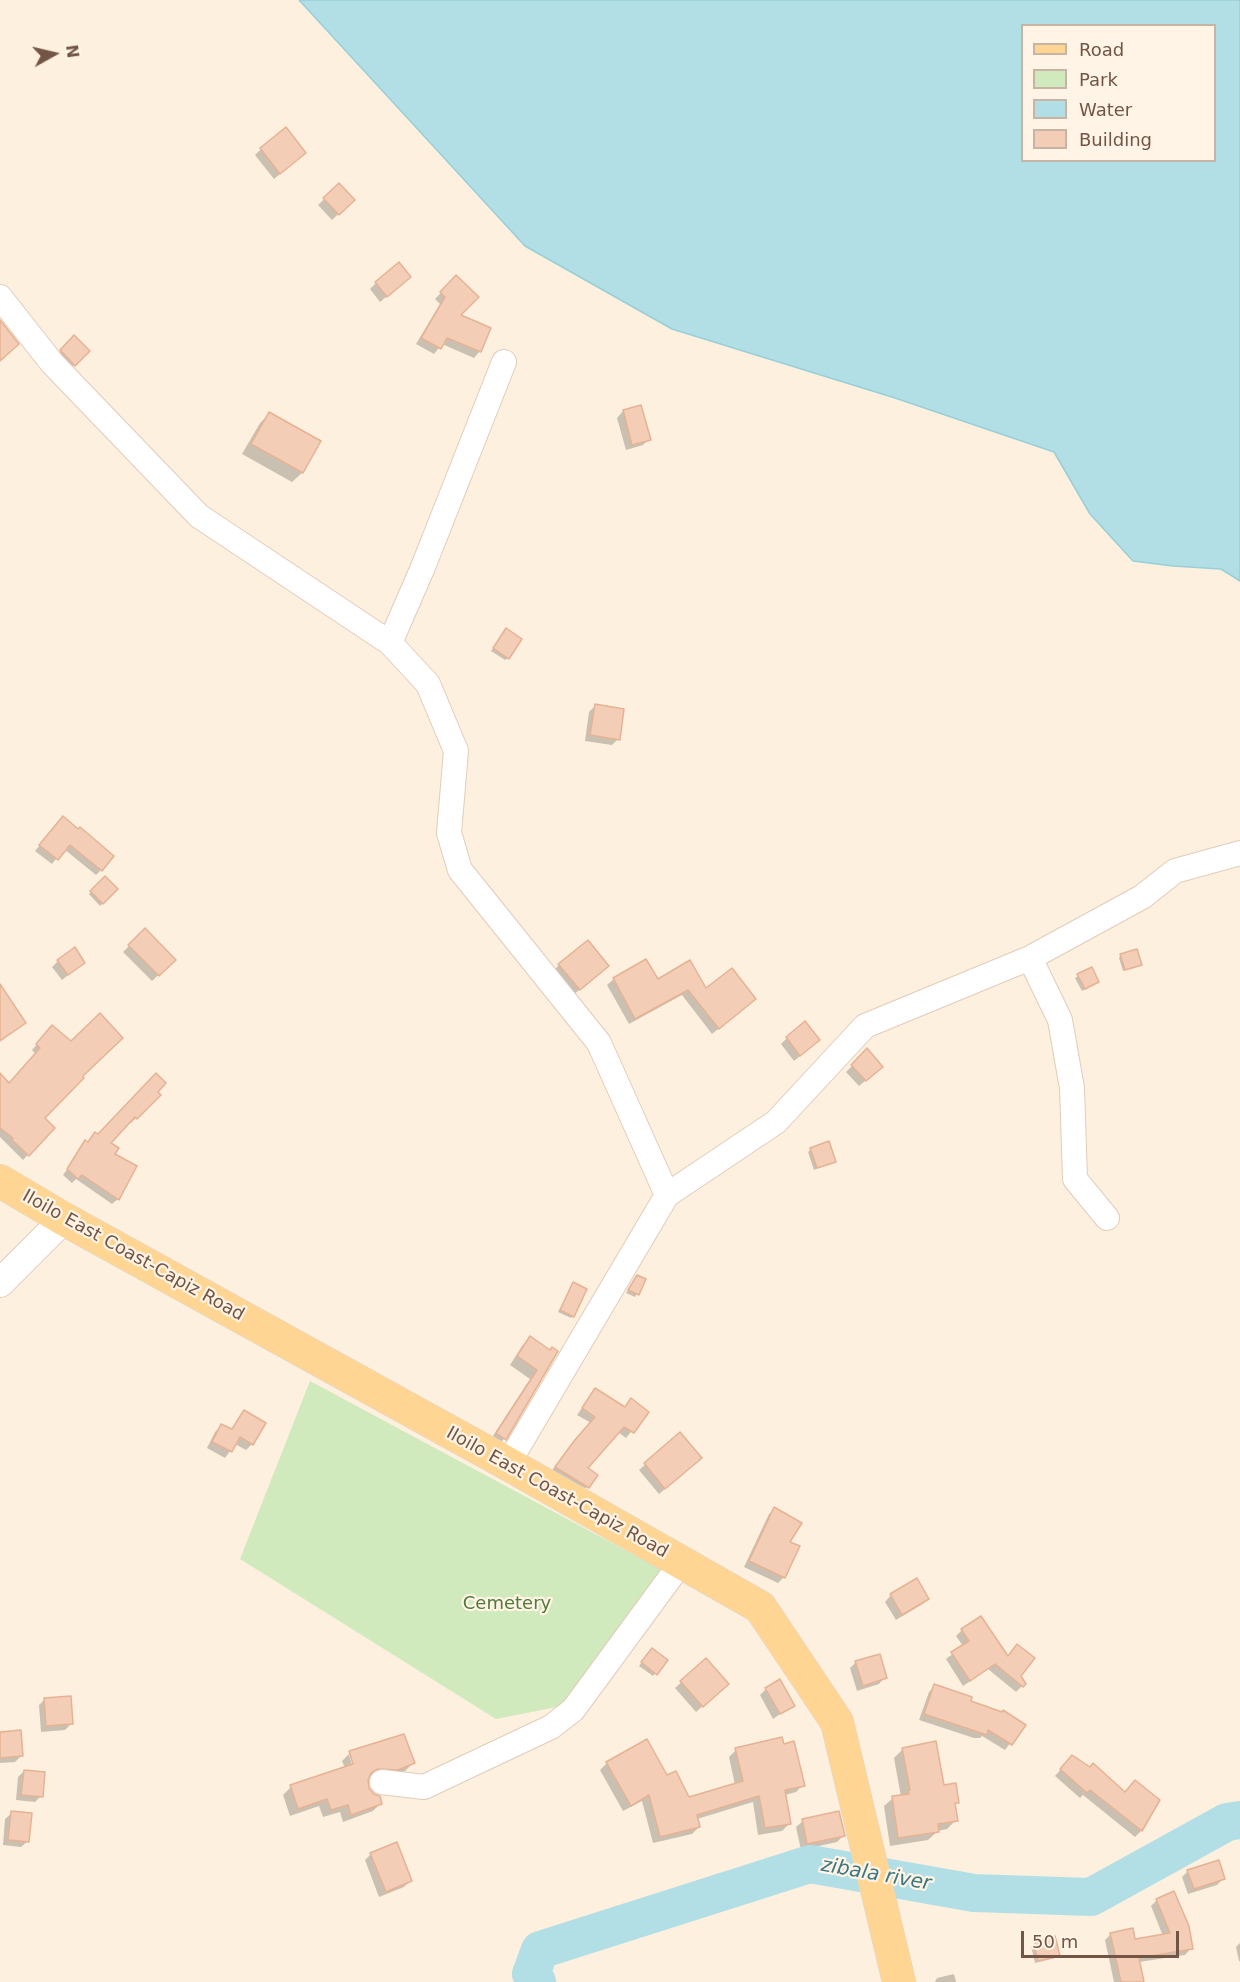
<!DOCTYPE html>
<html>
<head>
<meta charset="utf-8">
<style>
  body { margin:0 }
  #map { position:relative; width:1240px; height:1982px; overflow:hidden; background:#fdf0de; font-family:"DejaVu Sans",sans-serif }
  canvas { display:block }
  .legend { position:absolute; left:1021px; top:24px; width:195px; height:138px; box-sizing:border-box; background:#fff4e5; border:2px solid #c7b4a5; margin:0; padding:8px 10px; list-style:none; font-size:18px; color:#735546 }
  .legend li { display:flex; align-items:center; gap:12px; height:30px }
  .legend b { width:30px; border:2px solid #c7b4a5 }
  .north { position:absolute; left:24px; top:24px; width:60px; height:60px; -webkit-text-stroke:4px #fff4e5; paint-order:stroke; rotate:82deg; font-size:16px; font-weight:700; line-height:24px; text-align:center; color:#735546 }
  .north::after { content:''; display:block; margin:auto; width:21px; height:27px; background:#735546; clip-path:polygon(50% 0,100% 100%,50% 72%,0 100%) }
  .scale { position:absolute; left:1021px; top:1931px; width:158px; height:27px; box-sizing:border-box; border:3px solid #735546; border-top:0; padding-left:8px; font-size:18px; line-height:21px; white-space:nowrap; color:#735546; -webkit-text-stroke:4px #fff4e5; paint-order:stroke }
</style>
</head>
<body>
<div id="map">
<canvas width="1240" height="1982"></canvas>
<ul class="legend">
<li><b style="height:8px;background:#ffd593"></b>Road</li>
<li><b style="height:16px;background:#d0eabd"></b>Park</li>
<li><b style="height:16px;background:#b2dfe6"></b>Water</li>
<li><b style="height:16px;background:#f3cdb5"></b>Building</li>
</ul>
<div class="north">N</div>
<div class="scale">50 m</div>
</div>
<script>
const ctx = document.querySelector('canvas').getContext('2d');
ctx.lineJoin = 'round';
function paint(path, color) { ctx.fillStyle = color; ctx.fill(path, 'evenodd'); }
const toPath = rows => new Path2D(rows.map(r => 'M' + r).join(''));
function stroke(path, color, width, dash) { ctx.strokeStyle = color; ctx.lineWidth = width; ctx.lineCap = dash ? 'butt' : 'round'; ctx.setLineDash(dash || []); ctx.stroke(path); }
function write(font, color, halo, rows, align = 'center') {
  ctx.font = font + ' "DejaVu Sans",sans-serif'; ctx.lineWidth = 4.5; ctx.setLineDash([]); ctx.textBaseline = 'middle'; ctx.strokeStyle = halo; ctx.fillStyle = color; for (const [text, x, y, turn = 0] of rows) {
    ctx.save(); ctx.translate(x, y); ctx.rotate((+turn || 0) * Math.PI / 180); ctx.textAlign = isNaN(turn) ? turn : align; if (halo) ctx.strokeText(text, 0, 0); ctx.fillText(text, 0, 0); ctx.restore();
  }
}
paint(toPath([
  [310,1381,666,1572,567,1705,496,1719,240,1559]
]), '#d0eabd');
const water = toPath([
  [299,0,1240,0,1240,581,1221,569,1173,566,1133,561,1090,514,1054,452,895,398,672,329,525,246,299,0],
  [1022,26,1214,26,1214,160,1022,160,1022,26]
]);
paint(water, '#b2dfe6');
stroke(water, '#98cfd8', 1.5);
paint(toPath([
  [261,149,298,159,274,179,255,155],
  [339,185,353,200,332,220,318,205],
  [456,277,459,316,480,351,474,358,442,344,434,354,416,344,440,304,435,299],
  [376,283,403,283,380,302,370,289],
  [74,337,88,351,68,371,55,357],
  [640,407,649,439,643,445,626,450,617,418,623,411],
  [269,414,319,442,302,473,292,482,242,454,260,423],
  [504,633,508,658,505,660,491,651],
  [595,706,618,739,612,745,585,741,589,712],
  [58,823,101,870,96,875,64,849,52,864,35,851],
  [105,878,116,889,100,906,89,894],
  [145,930,174,960,152,981,123,952],
  [1121,955,1140,964,1123,971,1119,958],
  [58,961,83,963,62,980,52,967],
  [559,965,601,972,573,995,553,971],
  [1078,976,1095,984,1082,991,1075,978],
  [614,979,657,982,706,990,748,1005,712,1034,682,995,629,1024,607,985],
  [47,1032,81,1076,43,1118,53,1128,23,1160,0,1137,0,1076,8,1085,36,1054,32,1050],
  [787,1038,812,1046,794,1061,781,1044],
  [867,1051,875,1073,859,1086,846,1072],
  [156,1092,159,1095,131,1123,129,1121,109,1143,112,1155,118,1199,112,1204,76,1179,72,1183,63,1175,86,1142,87,1143,95,1134,98,1136],
  [811,1149,834,1161,814,1170,808,1152],
  [637,1276,644,1280,635,1297,626,1293],
  [573,1284,573,1316,571,1318,558,1312],
  [530,1338,550,1351,556,1351,504,1439,496,1447,489,1442,530,1379,510,1365,522,1346],
  [595,1390,624,1408,631,1400,647,1412,626,1438,618,1432,586,1468,596,1476,581,1493,550,1473,568,1449,591,1423,577,1415],
  [244,1412,264,1423,252,1444,246,1450,235,1444,225,1458,207,1448,215,1432,222,1425,231,1430],
  [680,1434,694,1464,659,1494,639,1470],
  [775,1509,788,1542,798,1547,783,1578,778,1583,744,1567,769,1514],
  [891,1595,928,1599,921,1605,896,1620,885,1602],
  [962,1630,1019,1676,1024,1684,1016,1692,988,1669,963,1686,946,1659,963,1646,956,1636],
  [649,1652,666,1660,653,1676,639,1666],
  [706,1660,721,1690,696,1712,675,1688],
  [856,1662,885,1677,879,1684,857,1691,850,1668],
  [935,1686,969,1702,1024,1725,1005,1750,982,1736,980,1738,974,1738,919,1720,929,1692],
  [766,1689,793,1705,773,1719,760,1695],
  [45,1699,71,1724,65,1730,41,1732,39,1705],
  [0,1733,21,1756,15,1762,0,1763],
  [903,1749,957,1802,954,1805,956,1820,947,1829,938,1831,928,1840,890,1846,884,1806,893,1798,901,1797,894,1758],
  [736,1750,803,1785,796,1792,785,1795,789,1824,782,1831,758,1835,753,1802,697,1819,699,1827,692,1834,653,1843,642,1801,623,1811,600,1770,607,1763,667,1777,688,1799,735,1785,729,1757],
  [350,1753,413,1763,405,1771,389,1777,368,1776,367,1788,381,1803,373,1811,343,1822,340,1812,323,1817,319,1806,290,1816,283,1795,291,1787,345,1768,342,1761],
  [349,1755,352,1755,354,1771],
  [1066,1763,1090,1768,1124,1793,1158,1801,1141,1831,1135,1837,1083,1795,1080,1798,1055,1776],
  [24,1771,41,1796,35,1802,16,1800,18,1777],
  [12,1813,28,1841,21,1847,3,1845,5,1819],
  [803,1821,843,1836,837,1842,801,1850,796,1827],
  [371,1854,411,1880,404,1887,379,1897,365,1860],
  [1188,1871,1223,1879,1217,1885,1188,1894,1182,1877],
  [1157,1900,1191,1948,1185,1955,1139,1962,1143,1982,1114,1982,1105,1940,1111,1934,1134,1941,1163,1936,1151,1906],
  [1034,1943,1058,1955,1055,1958,1035,1963,1031,1946],
  [1240,1943,1240,1961,1239,1961,1236,1947],
  [954,1974,956,1982,935,1982,937,1978]
]), '#0003');
stroke(toPath([
  [537,1982,531,1974,540,1950,810,1864,974,1893,1091,1897,1227,1822,1240,1820]
]), '#b2dfe6', 38);
const building = toPath([
  [286,127,306,153,280,174,260,148,286,127],
  [339,183,355,200,339,215,323,198,339,183],
  [399,262,411,277,387,297,375,282,399,262],
  [456,275,479,297,461,315,491,328,481,352,447,338,441,349,421,338,445,297,440,292,456,275],
  [0,320,19,344,0,361,0,320],
  [74,335,90,351,75,366,60,350,74,335],
  [641,405,651,440,632,445,623,410,641,405],
  [269,412,321,441,303,473,251,444,269,412],
  [506,628,522,639,509,659,493,648,506,628],
  [595,704,624,709,620,740,590,735,595,704],
  [63,816,78,829,80,827,114,856,102,871,70,845,58,860,39,845,63,816],
  [105,876,118,889,103,904,90,891,105,876],
  [145,928,176,960,159,976,128,945,145,928],
  [588,940,609,966,580,990,558,964,588,940],
  [75,947,85,963,68,975,57,960,75,947],
  [1137,949,1142,965,1125,970,1120,954,1137,949],
  [646,959,658,979,690,960,706,988,732,968,756,999,719,1029,688,990,635,1019,613,978,646,959],
  [1092,967,1099,982,1085,989,1077,974,1092,967],
  [0,984,26,1023,0,1041,0,984],
  [100,1013,123,1038,83,1076,84,1078,45,1118,55,1128,29,1156,12,1140,13,1138,0,1128,0,1073,9,1083,40,1048,36,1044,52,1025,71,1041,100,1013],
  [805,1021,820,1040,800,1056,786,1037,805,1021],
  [867,1048,883,1067,866,1081,851,1065,867,1048],
  [156,1073,166,1083,158,1092,161,1095,137,1119,135,1117,111,1143,119,1148,115,1154,137,1166,119,1200,82,1175,78,1179,67,1169,85,1140,88,1142,95,1132,98,1134,156,1073],
  [829,1141,836,1162,817,1168,810,1148,829,1141],
  [637,1275,646,1279,639,1295,628,1290,637,1275],
  [573,1282,587,1289,574,1317,560,1310,573,1282],
  [530,1336,550,1350,552,1347,558,1351,506,1440,496,1433,537,1370,517,1356,530,1336],
  [595,1388,625,1407,631,1398,649,1412,634,1433,624,1427,588,1468,598,1475,589,1488,555,1467,574,1441,595,1417,582,1408,595,1388],
  [244,1410,266,1423,253,1445,240,1437,232,1452,212,1442,221,1424,232,1429,244,1410],
  [680,1432,702,1458,665,1489,644,1463,680,1432],
  [774,1507,802,1523,790,1542,800,1546,785,1578,749,1561,774,1507],
  [917,1578,929,1599,902,1615,890,1594,917,1578],
  [981,1616,1008,1656,1017,1644,1035,1658,1021,1676,1026,1684,1023,1687,995,1664,970,1681,951,1652,969,1641,961,1629,981,1616],
  [652,1648,668,1660,657,1675,641,1662,652,1648],
  [880,1654,887,1678,863,1686,855,1661,880,1654],
  [706,1658,729,1684,703,1707,680,1681,706,1658],
  [780,1679,795,1706,780,1714,765,1688,780,1679],
  [934,1684,972,1697,971,1701,1002,1712,1003,1710,1026,1725,1012,1745,988,1730,987,1735,924,1714,934,1684],
  [71,1696,73,1724,46,1726,44,1698,71,1696],
  [21,1730,23,1756,0,1758,0,1732,21,1730],
  [404,1734,415,1763,398,1770,377,1769,371,1773,368,1780,369,1788,374,1794,380,1796,382,1804,351,1815,348,1805,331,1810,327,1799,298,1809,290,1785,353,1764,349,1751,404,1734],
  [782,1737,784,1744,794,1741,805,1786,785,1790,791,1824,765,1828,759,1796,697,1815,700,1827,660,1837,649,1795,631,1806,606,1762,647,1739,667,1775,676,1771,689,1797,743,1781,735,1748,782,1737],
  [936,1741,944,1785,956,1783,959,1803,955,1803,958,1821,938,1824,939,1832,898,1838,892,1796,909,1794,908,1790,910,1790,902,1748,936,1741],
  [1072,1755,1090,1767,1093,1763,1125,1792,1135,1780,1160,1800,1142,1831,1090,1790,1087,1793,1060,1769,1072,1755],
  [24,1770,45,1772,43,1797,21,1795,24,1770],
  [11,1811,32,1813,29,1842,8,1840,11,1811],
  [839,1811,845,1836,807,1844,802,1819,839,1811],
  [397,1842,412,1881,386,1892,370,1853,397,1842],
  [1219,1860,1225,1879,1194,1889,1187,1870,1219,1860],
  [1174,1891,1189,1926,1193,1949,1139,1958,1144,1982,1121,1982,1110,1933,1133,1928,1135,1939,1170,1933,1156,1899,1174,1891],
  [1055,1936,1060,1956,1038,1961,1033,1942,1055,1936]
]);
paint(building, '#f3cdb5');
stroke(building, '#e6b294', 1.5);
const minor = toPath([
  [0,297,52,363,199,516,390,643,428,684,456,751,449,833,460,870,599,1043,667,1195,508,1464],
  [390,643,423,567,504,362],
  [1030,958,1060,1020,1072,1088,1075,1179,1107,1218],
  [667,1195,776,1122,865,1026,1030,958,1142,897,1175,871,1240,853],
  [382,1782,424,1787,551,1727,573,1710,681,1563]
]);
const tertiary = toPath([
  [0,1283,64,1219]
]);
const primary = toPath([
  [0,1181,64,1219,508,1464,760,1607,837,1722,899,1982]
]);
stroke(minor, '#e1ccba', 26);
stroke(tertiary, '#e1ccba', 30);
stroke(primary, '#ddd6d3', 34);
stroke(minor, '#fff', 24);
stroke(tertiary, '#fff', 28);
stroke(primary, '#ffd593', 33);
write('18px', '#735546', '#fff4e5', [
  ["Iloilo East Coast-Capiz Road",133,1256,29],
  ["Iloilo East Coast-Capiz Road",557,1493,29]
]);
write('18px', '#50793d', '#fff4e5', [
  ["Cemetery",507,1604]
]);
write('italic 20px', '#3c7781', '#fff4e5', [
  ["zibala river",876,1875,10]
]);
</script>
</body>
</html>
